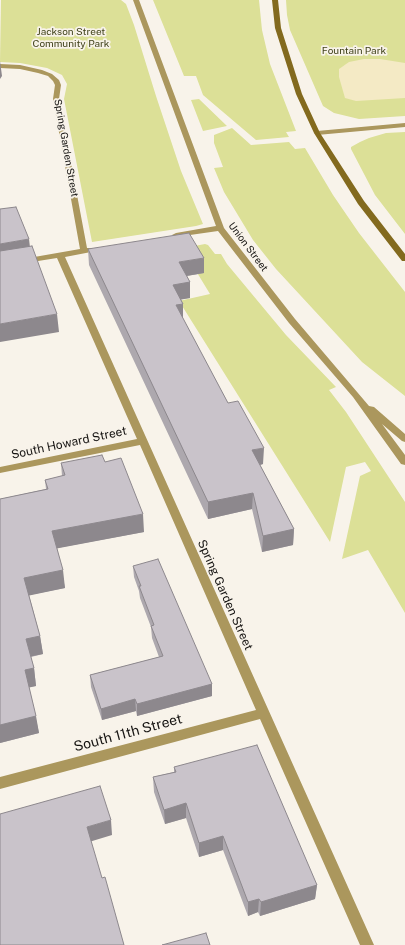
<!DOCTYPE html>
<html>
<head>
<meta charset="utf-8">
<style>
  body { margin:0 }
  canvas { display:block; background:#f8f3ea }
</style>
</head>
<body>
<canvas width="405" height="945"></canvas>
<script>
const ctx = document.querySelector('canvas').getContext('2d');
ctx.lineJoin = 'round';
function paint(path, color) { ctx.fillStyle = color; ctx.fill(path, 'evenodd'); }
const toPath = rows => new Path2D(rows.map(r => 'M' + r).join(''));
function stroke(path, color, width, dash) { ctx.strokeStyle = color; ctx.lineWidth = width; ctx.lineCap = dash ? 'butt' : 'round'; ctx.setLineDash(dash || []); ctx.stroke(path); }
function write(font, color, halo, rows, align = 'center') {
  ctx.font = font + ' "Public Sans",sans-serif'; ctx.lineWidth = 3.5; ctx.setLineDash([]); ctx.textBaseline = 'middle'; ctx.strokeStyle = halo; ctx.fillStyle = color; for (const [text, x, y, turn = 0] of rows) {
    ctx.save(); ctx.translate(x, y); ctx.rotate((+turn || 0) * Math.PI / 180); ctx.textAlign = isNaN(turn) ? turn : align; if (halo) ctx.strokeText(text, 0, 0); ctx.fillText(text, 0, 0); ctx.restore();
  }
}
paint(toPath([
  [1,0,121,0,126,4,134,25,156,96,181,171,203,224,196,226,92,242,64,99,67,84,62,75,47,68,20,63,0,62],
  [153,0,259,0,262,30,270,64,296,131,286,132,289,137,256,140,203,95,196,76,184,76],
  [286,0,405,0,405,116,359,119,334,113,323,106,290,30,287,15],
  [199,99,227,126,203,131,191,100],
  [232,128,251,145,289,142,295,149,305,148,333,195,359,233,405,292,405,396,362,362,276,269,253,240,224,192,214,168,223,167,214,143,214,135],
  [405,132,405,234,375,195,351,149,351,147,360,142,369,138,386,133],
  [205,244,208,245,215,254,221,254,227,264,286,335,336,387,329,390,346,412,405,502,405,613,368,550,342,559,360,476,371,471,365,462,346,467,330,542,179,301,210,294,196,271,189,247]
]), '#dce097');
paint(toPath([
  [364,59,380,59,405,63,405,98,356,101,345,98,339,77,339,69,349,62]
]), '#f4eac5');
paint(toPath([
  [133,0,139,0,224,228,295,319,369,406,374,407,405,434,405,442,402,441,382,424,405,455,405,465,401,464,353,397,289,323,218,231,176,237,172,235,176,233,216,226,133,0],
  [0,64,20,65,42,70,52,74,59,80,61,85,59,99,87,248,91,248,95,250,91,252,65,257,374,945,360,945,260,719,0,789,0,777,256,710,140,445,0,473,0,467,137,439,57,258,0,267,0,263,80,249,53,99,55,85,53,81,48,76,38,73,20,69,0,68,0,64],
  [405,123,405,127,317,135,314,133,317,131,405,123]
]), '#ab975d');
paint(toPath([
  [272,0,278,0,281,28,302,94,320,133,364,201,405,254,405,261,402,261,358,204,314,133,296,94,275,28,272,0]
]), '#836a1e');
paint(toPath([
  [88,249,204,273,187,276,190,282,190,298,181,299,183,304,183,319,228,403,263,464,260,465,294,529,293,545,262,552,252,509,208,519,89,265],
  [105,462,144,532,57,548,65,588,29,595,40,636,43,654,31,657,34,668,36,686,29,687,39,733,0,743,0,499,46,489,45,480,62,476,61,463],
  [133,566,212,684,212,696,137,716,136,711,102,720,91,687,90,675,159,657,152,638,151,627,140,598,139,591,134,577],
  [174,767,317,885,315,899,260,916,258,912,248,916,223,850,199,857,186,818,165,824,154,792,153,777,174,772]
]), '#ada8ae');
paint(toPath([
  [0,61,2,76,0,79],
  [29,239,31,256,0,261,0,244],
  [204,258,204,273,180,277,179,262],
  [190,282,190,298,173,301,173,285],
  [183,304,183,319,176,305],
  [57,314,59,332,0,342,0,324],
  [264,448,263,464,252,467,252,450],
  [253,493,252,509,208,519,208,502],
  [143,514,144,532,54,549,52,531],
  [294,529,293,545,262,552,263,536],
  [63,570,65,588,27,596,24,578],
  [40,636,43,654,28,657,26,639],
  [34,668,36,686,27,688,25,670],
  [212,684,212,696,137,716,137,704],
  [135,699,136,711,102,720,101,709],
  [36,716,39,733,0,743,0,725],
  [186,803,186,818,165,824,164,810],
  [111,820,112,835,89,842,87,827],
  [223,836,223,850,199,857,199,843],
  [317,885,315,899,260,916,261,902],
  [259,899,258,912,248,916,248,902]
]), '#8d888d');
const building = toPath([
  [16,207,29,239,0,244,0,209,16,207],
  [189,233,204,258,179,262,190,282,173,285,183,304,176,305,228,403,238,401,264,448,252,450,294,529,263,536,253,493,208,502,88,249,189,233],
  [32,246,57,314,0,324,0,251,32,246],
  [102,455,105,462,121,458,143,514,52,531,63,570,24,578,40,636,26,639,34,668,25,670,36,716,0,725,0,499,48,489,45,480,65,475,61,463,102,455],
  [158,559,212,684,137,704,135,699,101,709,90,675,163,656,151,626,154,625,139,586,141,586,133,566,158,559],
  [257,745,317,885,261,902,259,899,248,902,223,836,199,843,186,803,164,810,153,777,176,772,174,767,257,745],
  [100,786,111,820,87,827,102,878,105,877,124,945,0,945,0,814,100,786],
  [206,933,210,945,162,945,206,933]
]);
paint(building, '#c9c3ca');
stroke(building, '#8d888d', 1);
write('10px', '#3f4119', '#f8f3ea', [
  ["Jackson Street",71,32],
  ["Community Park",71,44],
  ["Fountain Park",354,51]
]);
write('10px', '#161412', '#f8f3ea', [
  ["Spring Garden Street",66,148,80],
  ["Union Street",248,247,53]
]);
write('12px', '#161412', '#f8f3ea', [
  ["South Howard Street",69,443,-12],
  ["Spring Garden Street",225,595,66]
]);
write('14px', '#161412', '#f8f3ea', [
  ["South 11th Street",128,733,-15]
]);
</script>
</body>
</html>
